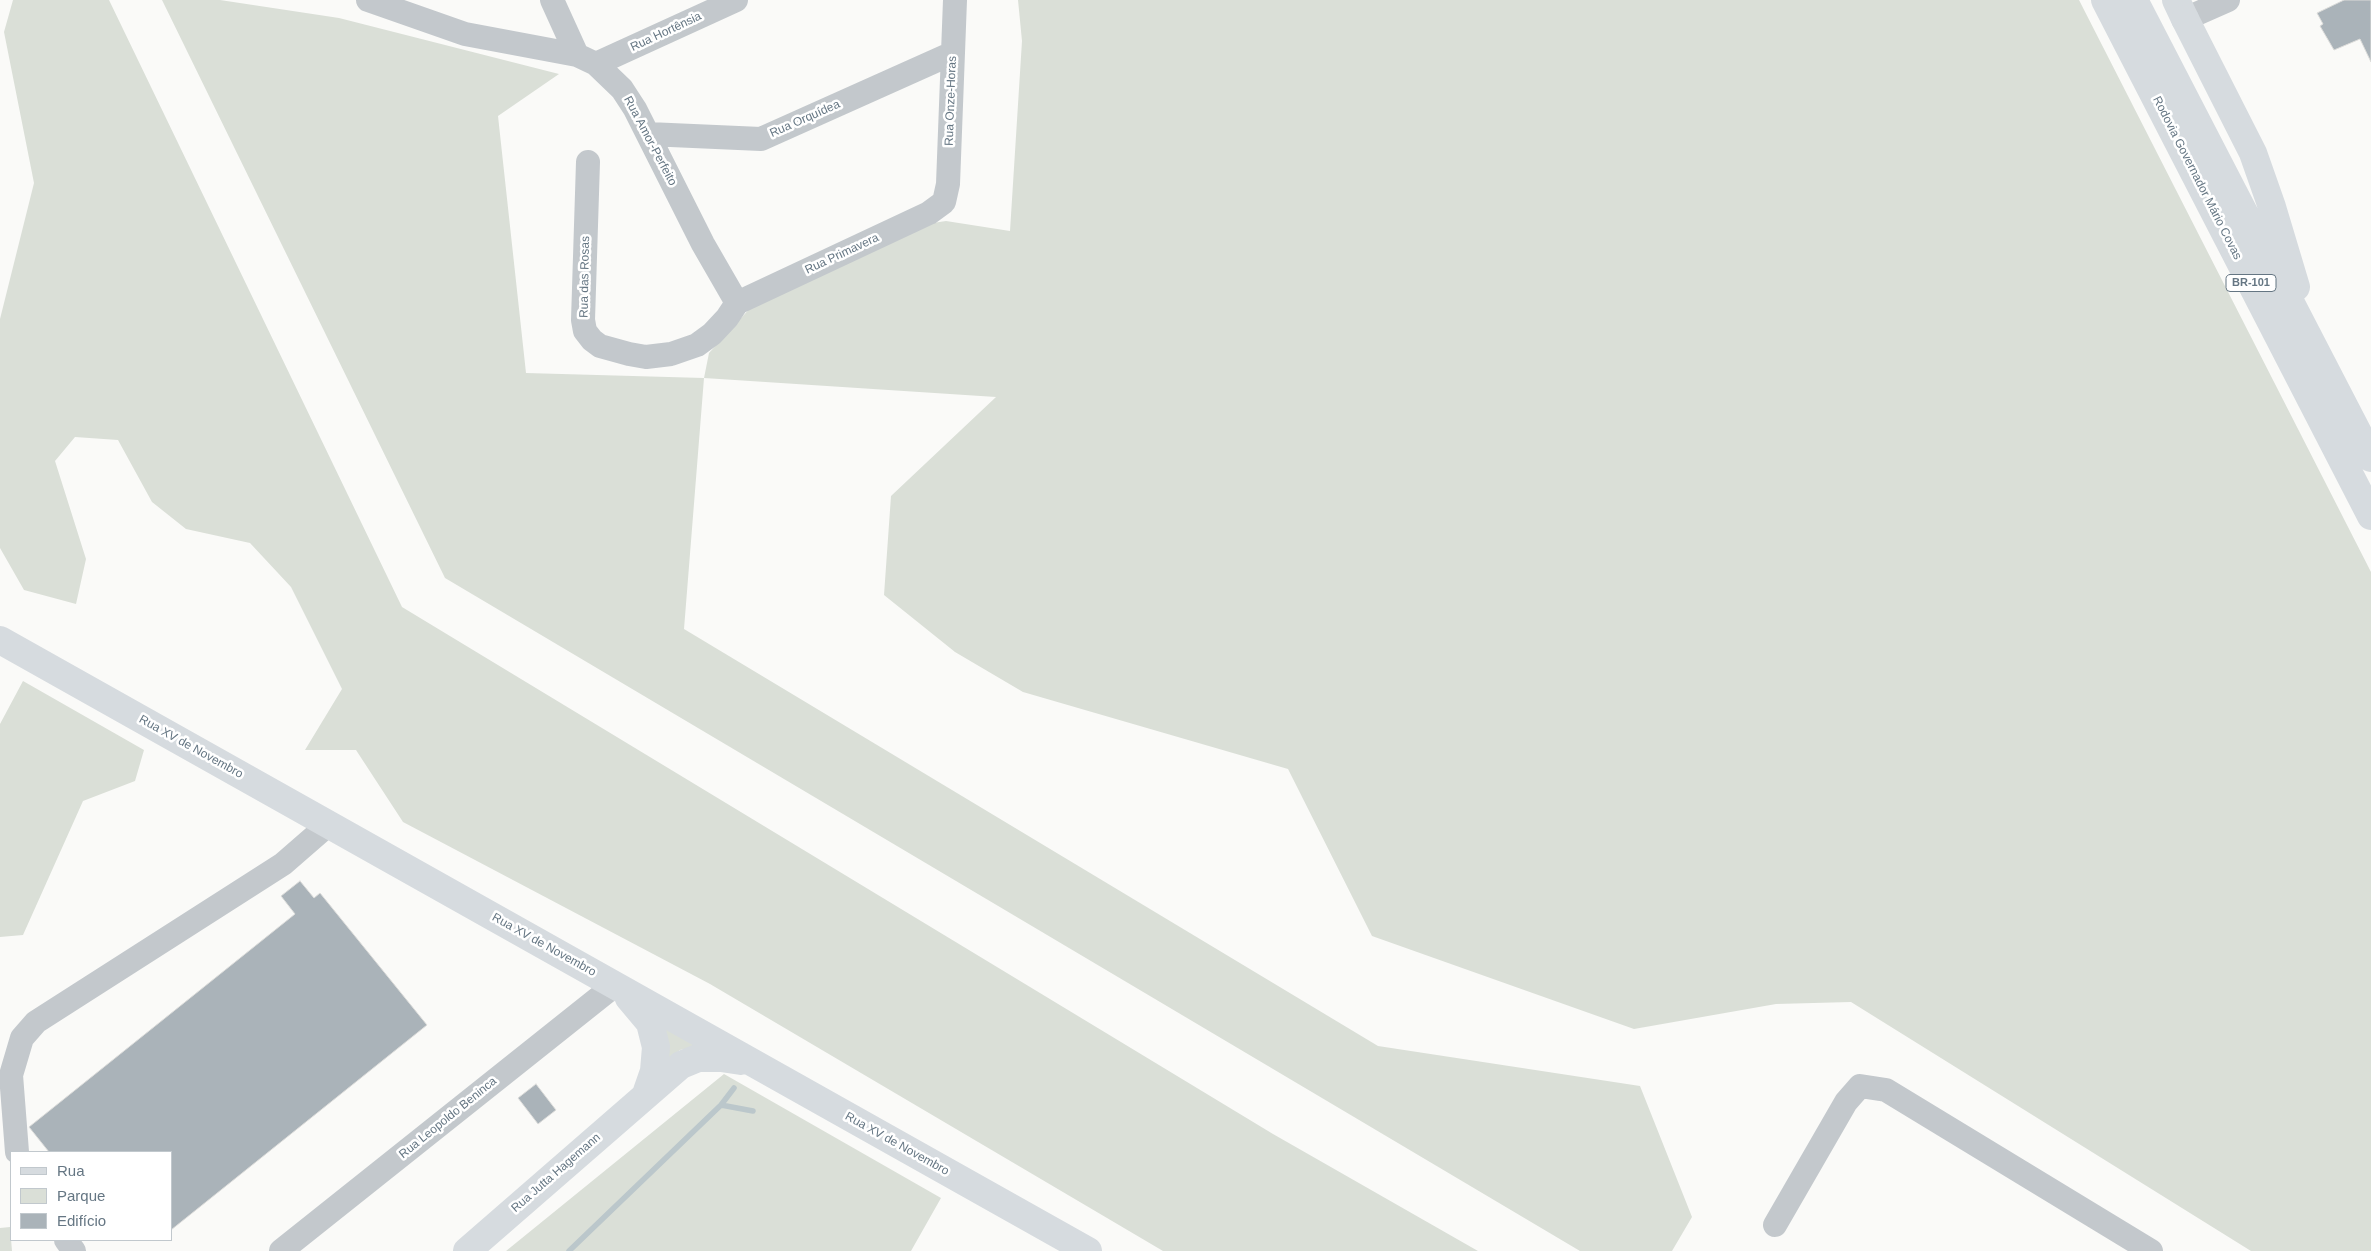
<!DOCTYPE html>
<html>
<head>
<meta charset="utf-8">
<style>
  body { margin:0 }
  #map { position:relative; width:2371px; height:1251px; overflow:hidden; background:#fafaf8; font-family:Arial,sans-serif }
  canvas { display:block }
  .legend { position:absolute; left:10px; top:1151px; width:162px; height:90px; box-sizing:border-box; background:#fff; border:1px solid #c1c8cd; margin:0; padding:6px 9px; list-style:none; font-size:15px; color:#657683 }
  .legend li { display:flex; align-items:center; gap:10px; height:25px }
  .legend b { width:25px; border:1px solid #c1c8cd }
</style>
</head>
<body>
<div id="map">
<canvas width="2371" height="1251"></canvas>
<ul class="legend">
<li><b style="height:6px;background:#d6dbdf"></b>Rua</li>
<li><b style="height:14px;background:#dadfd7"></b>Parque</li>
<li><b style="height:14px;background:#aab3b9"></b>Edifício</li>
</ul>
</div>
<script>
const ctx = document.querySelector('canvas').getContext('2d');
ctx.lineJoin = 'round';
function paint(path, color) { ctx.fillStyle = color; ctx.fill(path, 'evenodd'); }
const toPath = rows => new Path2D(rows.map(r => 'M' + r).join(''));
function stroke(path, color, width, dash) { ctx.strokeStyle = color; ctx.lineWidth = width; ctx.lineCap = dash ? 'butt' : 'round'; ctx.setLineDash(dash || []); ctx.stroke(path); }
function write(font, color, halo, rows, align = 'center') {
  ctx.font = font + ' Arial,sans-serif'; ctx.lineWidth = 5; ctx.setLineDash([]); ctx.textBaseline = 'middle'; ctx.strokeStyle = halo; ctx.fillStyle = color; for (const [text, x, y, turn = 0] of rows) {
    ctx.save(); ctx.translate(x, y); ctx.rotate((+turn || 0) * Math.PI / 180); ctx.textAlign = isNaN(turn) ? turn : align; if (halo) ctx.strokeText(text, 0, 0); ctx.fillText(text, 0, 0); ctx.restore();
  }
}
paint(toPath([
  [13,0,109,0,402,607,1273,1134,1478,1251,1163,1251,710,984,403,822,356,750,305,750,342,689,291,587,250,543,186,529,152,502,118,440,75,437,55,461,86,559,76,604,24,590,0,548,0,319,34,183,4,32],
  [162,0,220,0,339,18,559,74,498,116,526,373,704,378,709,353,753,305,926,224,946,221,1010,231,1022,41,1018,0,2079,0,2371,572,2371,1251,2251,1251,1851,1002,1776,1004,1634,1029,1372,936,1288,769,1023,692,955,652,884,595,891,496,996,397,704,378,684,629,1378,1046,1640,1086,1692,1217,1672,1251,1580,1251,445,578],
  [23,681,144,750,135,781,83,801,23,935,0,937,0,724],
  [663,1024,698,1046,680,1050,663,1063,668,1039],
  [724,1074,941,1198,911,1251,506,1251],
  [10,1227,12,1251,0,1251,0,1228]
]), '#dadfd7');
stroke(toPath([
  [721,1105,753,1111],
  [569,1251,721,1105,734,1088]
]), '#bbc7cb', 5.5);
const building = toPath([
  [2344,0,2371,0,2371,62,2360,39,2334,50,2320,26,2323,24,2317,13,2344,0],
  [300,881,314,898,320,893,427,1025,171,1230,171,1152,49,1152,29,1127,295,914,281,896,300,881],
  [536,1084,556,1110,538,1124,518,1098,536,1084]
]);
paint(building, '#aab3b9');
stroke(building, '#dcdcda', 1);
stroke(toPath([
  [368,0,465,34,577,55,596,64,622,89,635,109,703,244,737,303],
  [552,0,577,55],
  [2185,19,2228,0],
  [596,64,736,0],
  [648,134,761,139,953,53],
  [588,162,583,320,585,331,592,340,600,346,629,354,646,357,671,354,697,345,712,334,727,318,737,303],
  [737,303,929,213,944,202,948,184,955,0],
  [17,1152,11,1075,22,1038,36,1022,283,864,329,824],
  [1775,1225,1846,1102,1860,1086,1886,1090,2151,1251],
  [66,1240,74,1251],
  [281,1251,615,985]
]), '#c3c8cc', 24);
stroke(toPath([
  [2176,0,2185,19],
  [0,640,1088,1251],
  [629,998,650,1023,656,1047,654,1071,646,1094],
  [467,1251,681,1065,698,1058,721,1058,741,1061]
]), '#d6dbdf', 28);
stroke(toPath([
  [2105,0,2371,516],
  [2134,0,2371,458],
  [2185,19,2253,153,2272,207,2296,287]
]), '#d6dbdf', 28);
for (const [x, y, w] of [
  [2251,283,50]
]) { const box = new Path2D(); box.roundRect(x - w / 2, y - 8.5, w, 17, 4); ctx.fillStyle = '#fff'; ctx.fill(box); stroke(box, '#657683', 1); }
write('bold 11px', '#657683', null, [
  ["BR-101",2251,283]
]);
write('12px', '#657683', '#fff', [
  ["Rua Hortênsia",666,32,-25],
  ["Rua Onze-Horas",951,101,-88],
  ["Rua Orquídea",805,119,-24],
  ["Rua Amor-Perfeito",650,141,62],
  ["Rodovia Governador Mário Covas",2197,178,63],
  ["Rua Primavera",842,254,-25],
  ["Rua das Rosas",585,277,-89],
  ["Rua XV de Novembro",191,747,29],
  ["Rua XV de Novembro",544,945,29],
  ["Rua Leopoldo Beninca",448,1118,-39],
  ["Rua XV de Novembro",897,1144,29],
  ["Rua Jutta Hagemann",556,1173,-41]
]);
</script>
</body>
</html>
